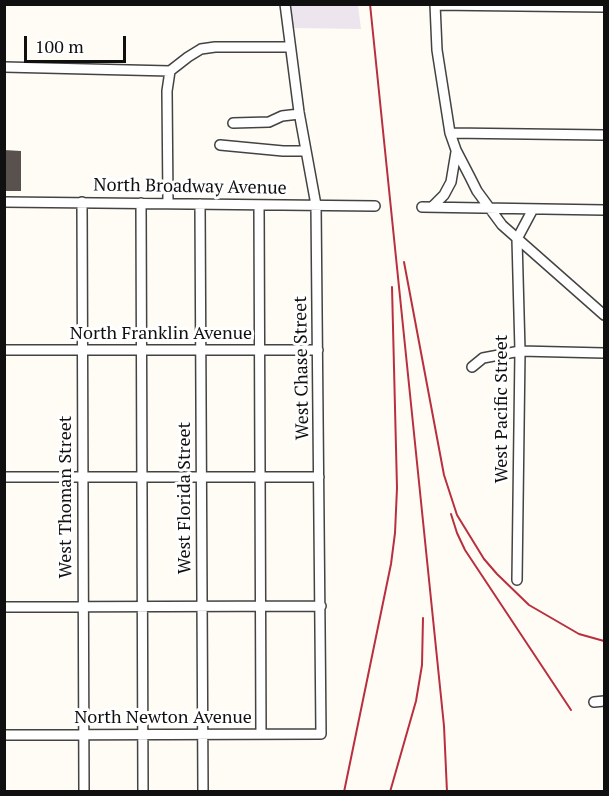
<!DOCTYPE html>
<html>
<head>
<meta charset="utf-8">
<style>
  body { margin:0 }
  #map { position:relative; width:609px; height:796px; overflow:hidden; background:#fefcf4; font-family:"PT Serif",serif }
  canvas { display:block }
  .frame { position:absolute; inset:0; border:6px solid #101010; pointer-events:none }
  .scale { position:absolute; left:24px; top:36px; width:102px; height:27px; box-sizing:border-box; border:3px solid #101010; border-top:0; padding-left:8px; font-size:18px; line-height:21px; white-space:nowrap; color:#101010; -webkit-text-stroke:4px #fff; paint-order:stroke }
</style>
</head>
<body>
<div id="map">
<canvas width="609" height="796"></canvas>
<div class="frame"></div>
<div class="scale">100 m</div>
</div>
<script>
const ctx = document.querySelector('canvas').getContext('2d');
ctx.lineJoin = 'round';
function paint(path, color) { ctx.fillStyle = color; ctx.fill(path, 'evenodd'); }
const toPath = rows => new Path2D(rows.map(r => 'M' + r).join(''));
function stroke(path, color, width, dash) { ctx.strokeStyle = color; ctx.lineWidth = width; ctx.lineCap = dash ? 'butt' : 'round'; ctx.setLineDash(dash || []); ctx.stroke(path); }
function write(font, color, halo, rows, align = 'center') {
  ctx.font = font + ' "PT Serif",serif'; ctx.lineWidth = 6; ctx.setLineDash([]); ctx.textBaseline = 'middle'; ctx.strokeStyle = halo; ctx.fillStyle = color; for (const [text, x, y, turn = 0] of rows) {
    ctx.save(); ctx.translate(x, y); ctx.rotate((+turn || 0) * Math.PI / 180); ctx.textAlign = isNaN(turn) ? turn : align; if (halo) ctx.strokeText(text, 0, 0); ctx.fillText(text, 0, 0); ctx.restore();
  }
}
paint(toPath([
  [291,5,358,5,361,29,293,28]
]), '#ece5ee');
paint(toPath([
  [4,150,21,151,21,191,4,191]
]), '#58514d');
const minor = toPath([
  [435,4,437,50,450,133,456,150,470,177,477,191,502,225,604,315],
  [435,5,604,7],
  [4,67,170,71,188,57,201,49,215,47,290,47],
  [233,123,269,122,282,116,299,114],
  [450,133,604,135],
  [220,145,283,151,306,151],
  [4,202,375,206],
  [82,202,84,792],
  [141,203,143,792],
  [168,203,167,91,170,71],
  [200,204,203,792],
  [259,205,261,734],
  [422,207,604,210],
  [432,207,444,195,451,182,456,152],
  [4,350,318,350],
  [472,367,483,358,520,351,604,353],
  [4,477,319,477],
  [517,580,520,351,517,239,533,209],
  [4,607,321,606],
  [594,702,604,701],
  [4,735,321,734,316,205,299,112,285,4]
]);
stroke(minor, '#434343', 12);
stroke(minor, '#fff', 9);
stroke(toPath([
  [370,4,444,726,447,792],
  [404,262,444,475,457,515,484,559,497,574,529,605,579,634,604,641],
  [451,514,457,533,465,550,571,710],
  [344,792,391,564,395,533,397,488,392,287],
  [390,792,416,701,422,665,423,618]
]), '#b92f3f', 2);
write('18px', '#101010', '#fff', [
  ["North Broadway Avenue",190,187,1],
  ["North Franklin Avenue",161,334],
  ["West Chase Street",302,368,-91],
  ["West Pacific Street",502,409,-90],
  ["West Thoman Street",66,497,-90],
  ["West Florida Street",185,498,-90],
  ["North Newton Avenue",163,718]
]);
</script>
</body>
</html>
